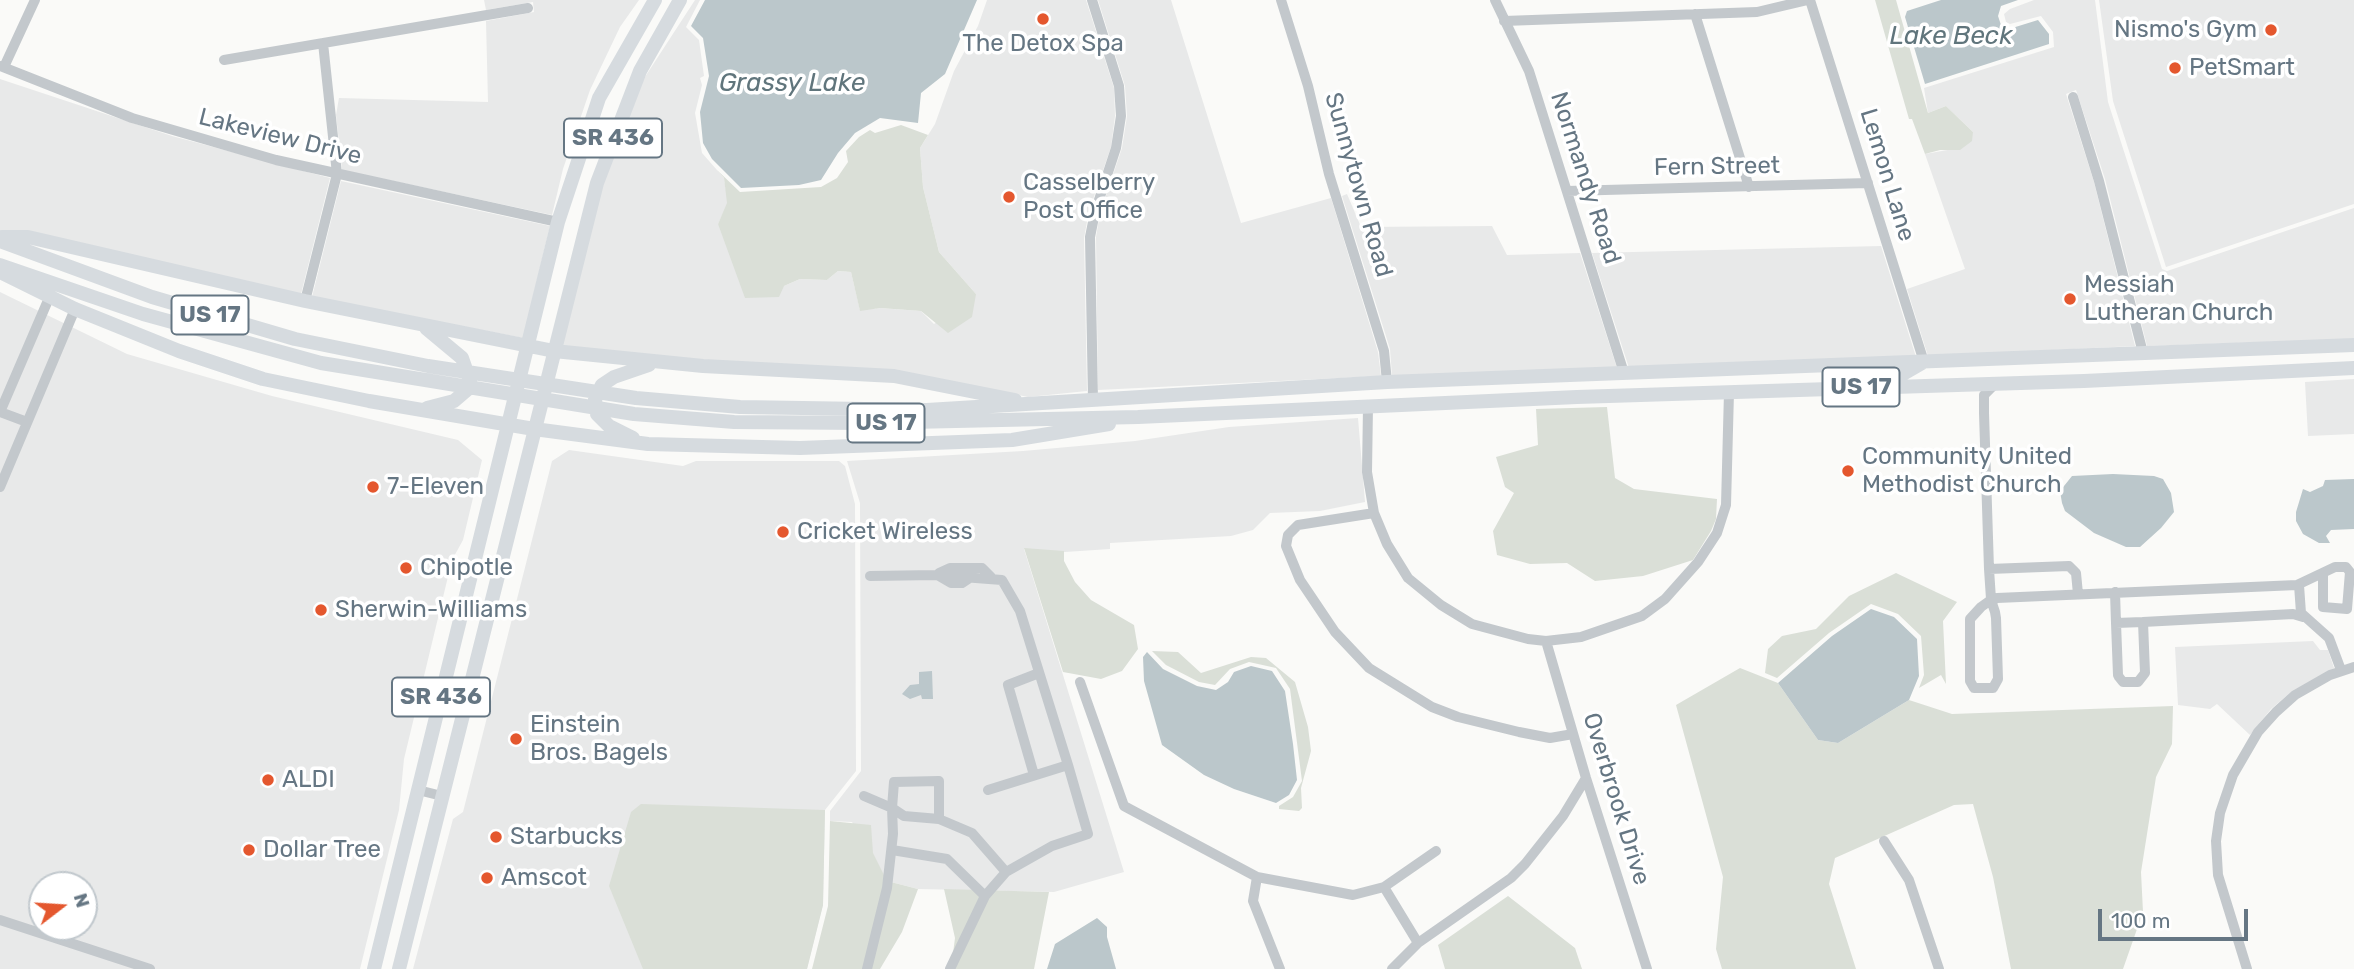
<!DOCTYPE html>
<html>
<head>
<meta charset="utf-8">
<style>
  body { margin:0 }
  #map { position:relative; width:2354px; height:969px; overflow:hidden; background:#fafaf8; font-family:Rubik,sans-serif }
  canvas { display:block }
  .north { position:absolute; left:28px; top:871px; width:70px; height:70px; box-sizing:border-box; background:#fff; border:2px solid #c1c8cd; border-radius:50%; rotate:73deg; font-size:19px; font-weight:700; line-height:28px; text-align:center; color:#657683 }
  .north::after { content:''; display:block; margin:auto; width:24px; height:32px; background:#e4572e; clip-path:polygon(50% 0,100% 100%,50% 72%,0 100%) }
  .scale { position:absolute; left:2098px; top:909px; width:150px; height:32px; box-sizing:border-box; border:4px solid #657683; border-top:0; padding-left:9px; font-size:21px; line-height:24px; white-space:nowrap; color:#657683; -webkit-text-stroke:5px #fff; paint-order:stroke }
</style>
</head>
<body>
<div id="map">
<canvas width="2354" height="969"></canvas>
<div class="north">N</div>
<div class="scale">100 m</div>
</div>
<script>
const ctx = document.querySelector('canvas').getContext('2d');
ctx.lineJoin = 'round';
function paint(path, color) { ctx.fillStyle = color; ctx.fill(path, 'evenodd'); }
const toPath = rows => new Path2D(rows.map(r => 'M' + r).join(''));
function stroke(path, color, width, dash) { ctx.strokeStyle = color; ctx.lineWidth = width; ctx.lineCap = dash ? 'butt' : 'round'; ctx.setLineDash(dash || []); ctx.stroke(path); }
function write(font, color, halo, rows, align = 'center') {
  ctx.font = font + ' Rubik,sans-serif'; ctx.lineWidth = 7; ctx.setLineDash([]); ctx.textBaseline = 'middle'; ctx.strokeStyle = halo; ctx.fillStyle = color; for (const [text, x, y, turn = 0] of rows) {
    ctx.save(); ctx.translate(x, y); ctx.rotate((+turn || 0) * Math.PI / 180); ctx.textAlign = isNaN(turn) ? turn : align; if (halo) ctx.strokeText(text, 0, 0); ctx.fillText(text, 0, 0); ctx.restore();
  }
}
paint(toPath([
  [484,0,639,0,620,27,590,90,563,169,552,215,342,170,336,115,339,98,488,102,486,21,534,12,533,2,486,10],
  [695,0,700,0,686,27,699,40,704,76,700,78,702,85,695,113,702,153,724,178,728,203,718,224,784,286,800,279,827,280,838,271,851,272,860,310,880,308,921,311,934,324,976,294,939,252,923,187,920,148,935,124,954,71,978,26,987,0,1086,0,1114,88,1115,116,1111,147,1089,211,1084,238,1087,391,1028,397,895,370,703,361,561,347,603,184,641,83],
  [1098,0,1171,0,1241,223,1331,198,1378,352,1381,376,1098,390,1096,237,1100,213,1122,148,1127,116,1125,86],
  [2034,0,2095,0,2108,102,2162,269,2167,271,2354,208,2354,339,2147,346,2105,179,2076,90,2066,94,2094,182,2135,346,1928,356,1907,289,1965,269,1925,154,1953,149,1973,132,1946,106,1928,113,1924,88,2054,47,2053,32,2041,16,2010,24,2006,22,2004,14,2010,9],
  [2099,0,2354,0,2354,204,2166,267,2113,101],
  [0,79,172,136,330,178,301,294,0,231],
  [341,181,550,226,523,338,312,297],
  [1347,194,1361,227,1492,226,1507,255,1580,253,1617,368,1392,376,1390,349,1342,196],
  [1881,246,1916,357,1629,368,1592,253],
  [0,292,127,354,272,396,458,440,482,460,463,540,452,560,404,759,399,810,360,969,0,969],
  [42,885,84,885,84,927,42,927],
  [2354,379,2354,434,2308,436,2305,382],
  [1358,418,1365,502,1320,511,1270,513,1253,530,1231,536,1110,543,1110,549,1065,552,1024,549,1124,872,1054,892,918,889,887,881,852,822,830,821,830,811,861,771,860,503,847,461,1023,451,1135,441,1229,427],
  [569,450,683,466,696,461,839,461,845,466,855,504,856,771,825,810,823,905,807,969,413,969,453,819,463,812,552,461],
  [2313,641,2320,650,2328,650,2334,668,2291,692,2271,709,2250,735,2217,704,2210,709,2178,705,2175,647]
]), '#e8e9e9');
paint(toPath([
  [1875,0,1896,0,1928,113,1946,106,1973,132,1972,141,1960,150,1940,150,1925,154,1912,119,1909,119],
  [901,125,928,135,920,148,923,187,939,252,976,294,972,317,948,333,921,311,880,308,860,311,851,272,838,271,827,280,800,279,784,286,779,297,745,298,718,224,727,203,724,178,717,170,740,192,821,187,837,178,848,162,846,151,859,137,870,130,875,133],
  [1607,407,1615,478,1634,489,1717,499,1716,519,1711,531,1693,560,1643,576,1595,581,1567,563,1530,564,1497,555,1493,531,1514,493,1505,487,1496,457,1538,445,1536,409],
  [1024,548,1064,551,1064,561,1075,582,1091,600,1134,625,1138,649,1122,671,1101,679,1063,672],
  [1896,573,1957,602,1943,621,1946,684,1941,675,1919,688,1924,675,1921,636,1898,614,1871,604,1829,633,1777,678,1765,673,1768,649,1782,636,1816,629,1849,596],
  [1152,651,1178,652,1201,673,1251,657,1266,658,1295,682,1308,727,1311,751,1301,788,1302,808,1299,811,1279,809,1279,806,1293,797,1302,781,1290,689,1276,668,1249,662,1230,669,1215,685,1199,682,1166,665],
  [1740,668,1778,683,1818,740,1838,743,1909,700,1952,714,2173,706,2172,744,2156,777,2141,872,2143,912,2123,969,2011,969,1993,877,1973,804,1954,805,1835,858,1829,884,1856,969,1722,969,1716,949,1723,877,1676,705],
  [641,804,825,810,823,905,807,969,643,969,609,886,631,812],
  [830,821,871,825,873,853,887,881,918,889,902,932,880,969,812,969,828,906],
  [944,889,1049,892,1034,969,951,969,955,938],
  [1508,896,1575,948,1582,969,1445,969,1438,945]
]), '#dadfd7');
paint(toPath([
  [705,0,977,0,945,74,921,93,918,123,880,118,855,133,838,153,821,180,799,185,741,188,712,159,703,143,700,112,709,76,703,38,691,26],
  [1941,0,2018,0,2001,6,1998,16,2001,25,2009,29,2038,20,2049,34,2049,44,1925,84,1905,17,1907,11],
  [2113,474,2154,476,2163,479,2171,493,2174,512,2161,528,2140,547,2126,547,2094,533,2065,511,2062,503,2060,491,2072,476],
  [2354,479,2354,529,2331,530,2326,536,2330,543,2319,543,2303,534,2296,521,2296,512,2303,489,2310,492,2323,486,2325,480],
  [1871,609,1894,617,1917,639,1919,676,1909,700,1838,743,1818,740,1778,683,1832,636],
  [1147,652,1163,669,1197,686,1216,690,1228,682,1234,672,1251,666,1272,671,1285,691,1293,744,1297,780,1289,795,1276,803,1234,789,1204,775,1162,745,1144,681,1143,657],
  [932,671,933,699,922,699,921,695,910,699,902,694,910,685,919,684,919,672],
  [1097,918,1107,927,1107,937,1116,969,1047,969,1055,944]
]), '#bbc7cb');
stroke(toPath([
  [1092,0,1119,86,1121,116,1116,148,1095,212,1090,237,1093,400],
  [1281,0,1308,86,1329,174,1384,351,1387,382],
  [1495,0,1529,71,1624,373],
  [1810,0,1924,362],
  [1695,14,1749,187],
  [1504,21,1757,12,1808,0],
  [224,60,528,8],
  [0,66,132,118,276,160,558,222],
  [4,67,35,0],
  [2073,97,2099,181,2143,353],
  [1567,191,1868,183],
  [305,301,337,174,323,43],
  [1995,384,1984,395,1984,413,1989,569,1991,599,1991,601,1993,606,1995,612,1996,618,1998,679,1993,688,1974,688,1970,681,1970,619,1981,607,1988,602,1991,601,1997,598,2297,585,2335,567,2346,567,2350,572,2347,609,2323,607,2323,574],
  [1368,406,1367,472,1374,513,1387,544,1408,578,1441,605,1472,624,1528,639,1546,641,1581,637,1642,616,1665,599,1698,562,1717,533,1726,505,1729,392],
  [0,412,49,298],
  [0,412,27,422],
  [0,487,75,309],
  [1374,513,1298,525,1288,535,1286,546,1300,580,1335,632,1369,668,1432,707,1458,717,1519,732,1550,738,1573,734],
  [1989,569,2069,566,2076,573,2078,594],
  [939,573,950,568,982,568,991,577],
  [870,576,936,575,1002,580,1020,611,1068,765],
  [939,576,951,583,962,583,971,577],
  [2299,585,2301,613,2329,638,2341,670],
  [2115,592,2116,623,2118,675,2119,677,2123,682,2138,682,2145,673,2143,622,2116,623],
  [2143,622,2293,614,2303,617],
  [1546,641,1586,778,1647,969],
  [1080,682,1124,806,1257,877,1353,895,1384,887,1436,851],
  [1034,775,1008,685,1039,673],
  [939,781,939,819,904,816,892,808,894,782,939,781],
  [418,790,442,796],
  [988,790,1068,765,1088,834,1052,846,1006,872],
  [864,796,892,808,893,834,887,888,867,969],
  [1884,841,1909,880,1939,969],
  [892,850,947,859,985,896,1006,872,972,833,939,819],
  [1257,877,1253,901,1280,969],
  [1384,887,1418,943],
  [0,920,150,969],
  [950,969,985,896],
  [1392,969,1418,943,1511,878,1525,864,1563,816,1586,778],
  [2247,969,2218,875,2216,841,2220,813,2233,775,2258,732,2276,712,2295,695,2330,675,2354,667]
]), '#c3c8cc', 10);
stroke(toPath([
  [2,237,28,237,305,301,554,351,703,366,894,376,1015,400],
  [0,241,152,297,295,339,428,366,636,398,740,407,927,410,1387,382,2354,345],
  [0,265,143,314,321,363,634,414,734,422,865,423,1138,417,1577,397,2084,381,2354,368],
  [0,272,75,309,179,351,263,379,369,401,534,429,648,444,800,448,1012,440,1109,424],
  [426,328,462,358,470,381,468,389,454,401,427,408],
  [1831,384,1853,376,1903,374,1922,363],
  [633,438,609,426,597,414,595,399,602,385,614,377,649,365],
  [374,969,558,222,599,98,655,0],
  [399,969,597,183,640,71,680,0]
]), '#d6dbdf', 14);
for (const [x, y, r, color] of [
  [1043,19,7,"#e4572e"],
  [2271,30,7,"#e4572e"],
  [2175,68,7,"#e4572e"],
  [1009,197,7,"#e4572e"],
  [2070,299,7,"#e4572e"],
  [1848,471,7,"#e4572e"],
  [373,487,7,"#e4572e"],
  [783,532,7,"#e4572e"],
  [406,568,7,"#e4572e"],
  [321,610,7,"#e4572e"],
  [516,739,7,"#e4572e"],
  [268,780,7,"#e4572e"],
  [496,837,7,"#e4572e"],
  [249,850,7,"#e4572e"],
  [487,878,7,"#e4572e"]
]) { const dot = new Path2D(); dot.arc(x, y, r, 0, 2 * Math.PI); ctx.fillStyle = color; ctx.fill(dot); stroke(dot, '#fff', 2.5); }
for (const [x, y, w] of [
  [613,138,98],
  [210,315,77],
  [1861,387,77],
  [886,423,77],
  [441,697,98]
]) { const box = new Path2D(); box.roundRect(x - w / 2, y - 19.5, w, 39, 5); ctx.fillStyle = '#fff'; ctx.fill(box); stroke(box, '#657683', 2); }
write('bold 23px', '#657683', null, [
  ["SR 436",613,138],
  ["US 17",210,315],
  ["US 17",1861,387],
  ["US 17",886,423],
  ["SR 436",441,697]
]);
write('24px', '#657683', '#fff', [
  ["Nismo's Gym",2257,30,"right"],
  ["The Detox Spa",1043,44,"center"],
  ["PetSmart",2189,68],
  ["Casselberry",1023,183],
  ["Post Office",1023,211],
  ["Messiah",2084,285],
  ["Lutheran Church",2084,313],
  ["Community United",1862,457],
  ["Methodist Church",1862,485],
  ["7-Eleven",387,487],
  ["Cricket Wireless",797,532],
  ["Chipotle",420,568],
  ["Sherwin-Williams",335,610],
  ["Einstein",530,725],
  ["Bros. Bagels",530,753],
  ["ALDI",282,780],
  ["Starbucks",510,837],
  ["Dollar Tree",263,850],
  ["Amscot",501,878]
], 'left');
write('24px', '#657683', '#fff', [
  ["Lakeview Drive",280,137,14],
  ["Fern Street",1717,167,-1],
  ["Lemon Lane",1887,175,73],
  ["Normandy Road",1585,178,72],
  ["Sunnytown Road",1358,185,74],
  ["Overbrook Drive",1616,799,73]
]);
write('italic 26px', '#60757c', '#fff', [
  ["Lake Beck",1951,36],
  ["Grassy Lake",792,83]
]);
</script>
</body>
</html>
